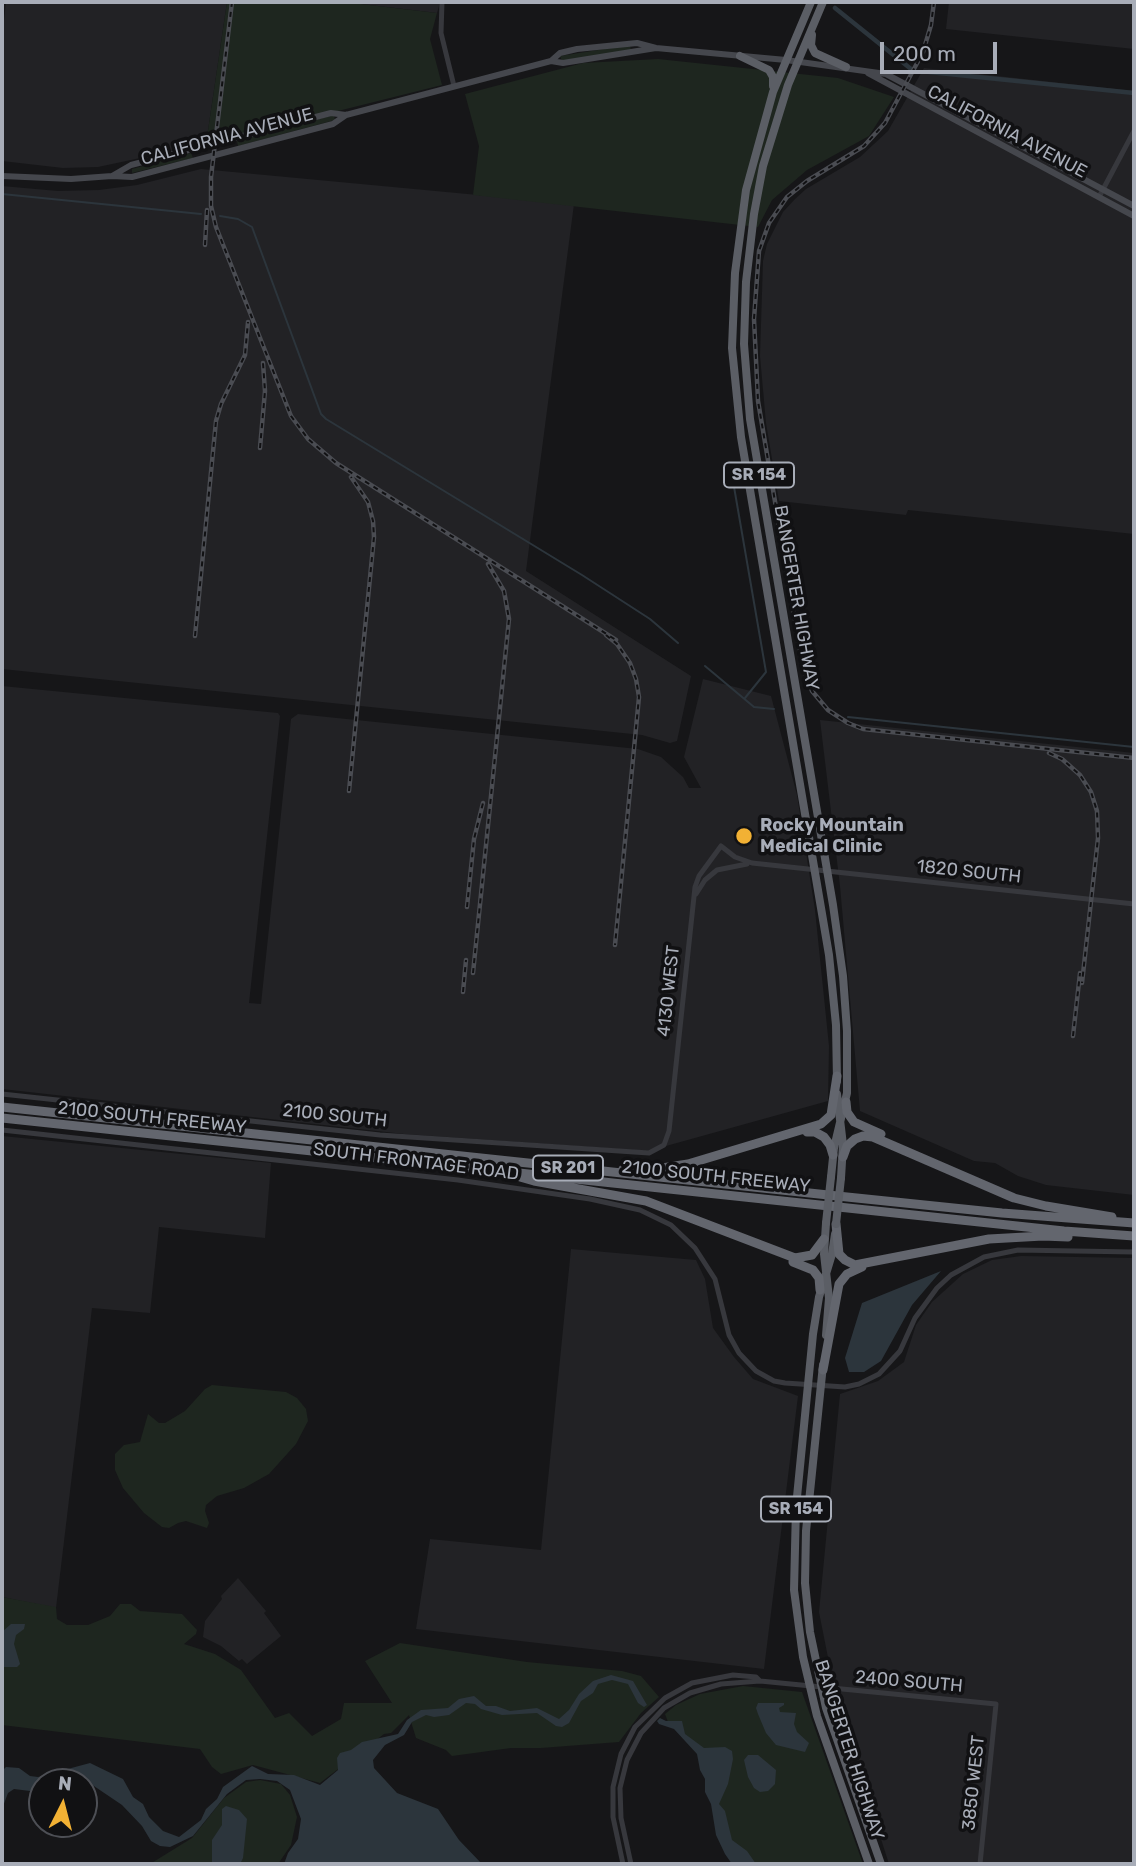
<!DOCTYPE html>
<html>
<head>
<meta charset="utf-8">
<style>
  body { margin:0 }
  #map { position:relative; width:1136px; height:1866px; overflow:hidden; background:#161618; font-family:Rubik,sans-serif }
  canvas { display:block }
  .frame { position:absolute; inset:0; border:4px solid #a8adb8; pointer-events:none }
  .north { position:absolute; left:28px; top:1768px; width:70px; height:70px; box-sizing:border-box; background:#111113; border:2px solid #4d4f55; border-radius:50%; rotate:6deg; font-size:19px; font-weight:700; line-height:28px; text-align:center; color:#a8adb8 }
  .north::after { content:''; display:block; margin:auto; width:24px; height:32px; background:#f2b134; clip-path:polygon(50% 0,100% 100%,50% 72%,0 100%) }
  .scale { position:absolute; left:880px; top:42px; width:117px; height:32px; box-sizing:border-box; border:4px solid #a8adb8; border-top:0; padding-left:9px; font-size:21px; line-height:24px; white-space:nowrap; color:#a8adb8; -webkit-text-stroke:5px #111113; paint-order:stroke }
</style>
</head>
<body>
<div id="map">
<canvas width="1136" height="1866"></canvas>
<div class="frame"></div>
<div class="north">N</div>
<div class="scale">200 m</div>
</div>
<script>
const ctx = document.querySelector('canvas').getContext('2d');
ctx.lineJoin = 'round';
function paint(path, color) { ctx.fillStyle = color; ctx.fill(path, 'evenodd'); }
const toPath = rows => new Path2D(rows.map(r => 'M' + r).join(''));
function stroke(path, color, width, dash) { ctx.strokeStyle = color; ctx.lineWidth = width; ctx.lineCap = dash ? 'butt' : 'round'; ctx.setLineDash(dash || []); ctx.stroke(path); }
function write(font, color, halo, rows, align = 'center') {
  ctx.font = font + ' Rubik,sans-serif'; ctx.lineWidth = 7; ctx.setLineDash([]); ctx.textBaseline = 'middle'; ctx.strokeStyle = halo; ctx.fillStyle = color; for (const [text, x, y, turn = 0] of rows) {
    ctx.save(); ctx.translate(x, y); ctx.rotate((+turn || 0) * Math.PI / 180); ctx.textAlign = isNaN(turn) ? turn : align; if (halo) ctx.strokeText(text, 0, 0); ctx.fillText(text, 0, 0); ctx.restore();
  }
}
paint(toPath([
  [6,2,227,2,206,144,98,167,63,168,2,161,2,38],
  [361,2,440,2,437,13,361,4],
  [949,2,1134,2,1134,49,946,29],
  [924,68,1134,91,1134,534,908,510,906,515,779,501,766,423,760,356,763,261,767,244,783,212,795,199,806,189,860,157,888,131],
  [201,169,574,204,526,571,691,676,677,741,670,743,642,735,2,669,2,186,58,191,99,190,137,185],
  [703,679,771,696,797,795,815,910,829,1046,828,1101,648,1151,404,1134,2,1089,2,686,278,713,280,716,249,1003,261,1004,291,719,298,714,638,749,661,757,683,777,689,788,701,788,684,757],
  [820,720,1134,753,1134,1195,1046,1185,1018,1176,995,1163,974,1161,860,1111,840,886],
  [2,1136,271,1163,265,1238,159,1227,150,1313,92,1308,56,1608,2,1597],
  [571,1249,696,1260,705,1279,713,1328,734,1357,753,1379,798,1396,764,1669,416,1629,430,1539,541,1550],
  [1021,1256,1134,1258,1134,1864,889,1864,836,1698,819,1612,840,1394,878,1381,904,1362,916,1325,932,1302,963,1274,992,1260],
  [238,1578,266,1611,264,1613,281,1636,247,1664,242,1659,239,1661,221,1646,203,1637,205,1621,222,1599,221,1596]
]), '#222225');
paint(toPath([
  [227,2,361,2,361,4,437,13,430,39,442,85,206,144],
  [630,45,631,50,562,61,560,56],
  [658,59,838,78,894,97,869,136,807,170,772,200,758,227,473,195,479,146,465,94,583,63],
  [334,115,335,120,238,146,237,141],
  [191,153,193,158,132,173,132,169],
  [212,1385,286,1392,297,1398,306,1409,308,1421,296,1444,269,1474,244,1488,217,1496,206,1505,205,1511,209,1523,207,1528,186,1521,178,1523,169,1528,162,1527,144,1513,123,1488,115,1470,115,1454,124,1445,140,1442,148,1414,159,1423,165,1423,185,1411,205,1389],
  [2,1597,56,1607,57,1619,67,1625,88,1625,110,1616,120,1604,131,1604,140,1611,182,1614,197,1630,196,1634,184,1644,215,1654,241,1670,275,1718,289,1713,312,1736,341,1719,344,1703,392,1703,365,1661,400,1643,527,1662,622,1671,641,1676,659,1697,641,1713,619,1742,541,1748,511,1748,452,1756,446,1750,416,1738,409,1715,391,1733,384,1734,320,1783,253,1765,221,1774,212,1767,200,1749,2,1725],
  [743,1686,802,1692,863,1864,741,1864,728,1846,699,1750,668,1722,665,1714,676,1705,700,1694],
  [260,1780,281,1784,290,1795,297,1817,291,1845,278,1864,150,1864,192,1838,224,1798,246,1782]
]), '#1e261f');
paint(toPath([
  [941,1271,912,1305,881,1361,864,1372,849,1372,845,1358,862,1303],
  [11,1624,25,1624,24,1629,16,1635,14,1644,20,1664,17,1667,2,1667,2,1632],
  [611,1675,633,1681,647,1705,644,1707,638,1703,628,1684,612,1680,598,1684,593,1693,581,1701,569,1723,562,1727,556,1726,537,1713,502,1715,481,1709,475,1704,466,1703,449,1715,434,1717,426,1715,412,1722,404,1735,385,1745,373,1760,374,1768,397,1793,438,1809,459,1840,482,1864,284,1864,288,1853,298,1839,301,1819,290,1790,277,1781,260,1779,246,1780,227,1794,193,1836,170,1847,160,1846,151,1841,142,1826,122,1805,85,1780,42,1782,42,1792,38,1792,14,1789,8,1793,2,1809,2,1771,6,1767,19,1768,30,1776,38,1777,90,1763,123,1779,133,1797,143,1804,149,1817,163,1831,179,1837,201,1820,206,1809,217,1799,223,1787,252,1766,268,1774,294,1775,320,1785,338,1770,337,1758,340,1753,351,1750,362,1742,398,1734,407,1720,421,1710,448,1708,459,1699,474,1696,486,1706,496,1706,510,1711,537,1708,559,1719,569,1710,579,1694,593,1681],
  [758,1703,784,1703,784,1705,779,1708,780,1712,796,1713,794,1724,797,1732,809,1743,805,1752,776,1745,766,1733,758,1714,756,1708],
  [660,1718,666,1721,682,1721,685,1734,704,1748,725,1747,732,1751,733,1759,728,1784,719,1804,725,1811,732,1840,747,1851,756,1864,732,1864,725,1854,716,1835,711,1804,705,1792,705,1779,700,1770,697,1754,674,1729,659,1724,657,1721],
  [748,1755,758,1755,776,1770,775,1784,768,1791,760,1792,754,1788,748,1777,744,1760],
  [226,1806,239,1810,247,1819,243,1858,240,1864,212,1864,212,1840,222,1825,222,1809]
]), '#2c353c');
stroke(toPath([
  [2,194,201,214],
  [220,216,238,219,252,227,321,414,326,419,582,575,650,619,678,643],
  [733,481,766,672,745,698],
  [705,666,754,707,774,709],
  [848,717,1134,747]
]), '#2c353c', 2);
stroke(toPath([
  [835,8,911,69],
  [929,72,1134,93]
]), '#2c353c', 4.5);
stroke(toPath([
  [442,2,441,33,454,86],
  [1099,197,1134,131],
  [696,894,705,880,717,870,747,864],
  [2,1094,380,1135,649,1153,664,1145,669,1131,695,887,699,876,721,846,735,857,752,863,1134,904],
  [2,1130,458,1180,590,1199,640,1210,671,1225,695,1248,715,1279,729,1335,739,1353,756,1371,774,1381,785,1383,845,1387,859,1384,879,1374,900,1351,915,1318,937,1288,951,1275,984,1257,1018,1250,1134,1252],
  [623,1864,613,1817,613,1787,621,1754,635,1727,665,1698,692,1683,733,1675,756,1677,760,1681],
  [631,1864,621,1818,620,1788,627,1760,641,1733,664,1708,690,1693,721,1684,760,1681,996,1704,980,1864]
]), '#37383d', 5);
stroke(toPath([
  [551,61,560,53,577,49,637,43,656,48,786,60,886,74,1134,206],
  [868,73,1134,216],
  [2,176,71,179,112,176,132,177,333,124,346,115],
  [112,176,131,165,331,113,346,115,551,61,563,63,656,48]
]), '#45474d', 6);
stroke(toPath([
  [811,2,773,92,746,190,735,273,732,348,741,437,829,955,836,1025,837,1081],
  [823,2,788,85,763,166,754,214,746,282,744,344,750,419,833,905,843,976,847,1031,847,1093,834,1148,831,1177],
  [812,35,811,45,815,53,846,67],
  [740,56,769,70,773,77,773,86],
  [837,1094,843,1145,841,1178],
  [835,1234,832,1254,819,1297,813,1334,796,1507,794,1590,803,1657,817,1716,869,1864],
  [826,1335,829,1298,824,1254,826,1223],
  [823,1365,806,1531,805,1583,810,1632,826,1708,881,1864]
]), '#5b5e65', 8);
stroke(toPath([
  [846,1102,847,1112,854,1122,881,1134],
  [2,1107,847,1197,1002,1213,1134,1223],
  [2,1118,1064,1231,1134,1236],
  [807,1132,815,1132,824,1137,830,1145,833,1155],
  [843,1157,847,1146,855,1139,863,1136,873,1137,1014,1198,1046,1206,1112,1217],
  [623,1169,662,1168,688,1164,821,1124,831,1115,837,1076],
  [520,1177,534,1181,646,1201,795,1258,812,1255,824,1239],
  [836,1224,839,1254,845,1260,855,1265,989,1239,1043,1236,1068,1237],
  [793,1262,813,1270,819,1278,820,1290],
  [823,1370,839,1284,847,1274,862,1267]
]), '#63666e', 9);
const rail = toPath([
  [232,2,211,177,211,206,216,227,291,416,308,439,336,463,616,640],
  [934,2,931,25,923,52,885,123,864,146,807,181,787,197,769,223,759,251,754,319,758,401,803,667,812,691,828,710,848,723,863,729,1134,758],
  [205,245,207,210],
  [260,448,265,391,263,363],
  [606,635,617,644,630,663,636,679,639,697,615,945],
  [195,636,216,421,221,404,245,355,248,322],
  [1049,753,1062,759,1080,775,1091,792,1097,811,1098,838,1082,983],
  [349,791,374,537,373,521,368,502,351,477],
  [467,907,474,839,483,803],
  [473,973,509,619,504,591,488,564],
  [463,992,466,960],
  [1073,1036,1080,973]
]);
stroke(rail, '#4a4c52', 4.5);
stroke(rail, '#111113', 2, [5]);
stroke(toPath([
  [826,1223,831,1177],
  [836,1224,841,1178]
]), '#5b5e65', 8);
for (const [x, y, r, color] of [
  [744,836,9,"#f2b134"]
]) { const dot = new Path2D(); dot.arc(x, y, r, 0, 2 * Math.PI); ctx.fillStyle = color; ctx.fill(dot); stroke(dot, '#111113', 2.5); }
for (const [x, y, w] of [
  [759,475,70],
  [568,1168,70],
  [796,1509,70]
]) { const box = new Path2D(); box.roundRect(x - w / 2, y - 12.5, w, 25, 5); ctx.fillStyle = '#111113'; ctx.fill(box); stroke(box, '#a8adb8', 2); }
write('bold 16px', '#a8adb8', null, [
  ["SR 154",759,475],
  ["SR 201",568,1168],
  ["SR 154",796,1509]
]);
write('18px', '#a8adb8', '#111113', [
  ["CALIFORNIA AVENUE",1007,132,28],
  ["CALIFORNIA AVENUE",227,137,-15],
  ["BANGERTER HIGHWAY",796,598,80],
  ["1820 SOUTH",969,872,6],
  ["4130 WEST",669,991,-84],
  ["2100 SOUTH",335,1116,6],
  ["2100 SOUTH FREEWAY",152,1118,6],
  ["SOUTH FRONTAGE ROAD",416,1162,7],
  ["2100 SOUTH FREEWAY",716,1177,6],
  ["2400 SOUTH",909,1682,5],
  ["BANGERTER HIGHWAY",849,1750,72],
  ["3850 WEST",974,1783,-84]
]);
write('bold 18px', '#a8adb8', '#111113', [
  ["Rocky Mountain",760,826],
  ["Medical Clinic",760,847]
], 'left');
</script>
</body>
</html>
